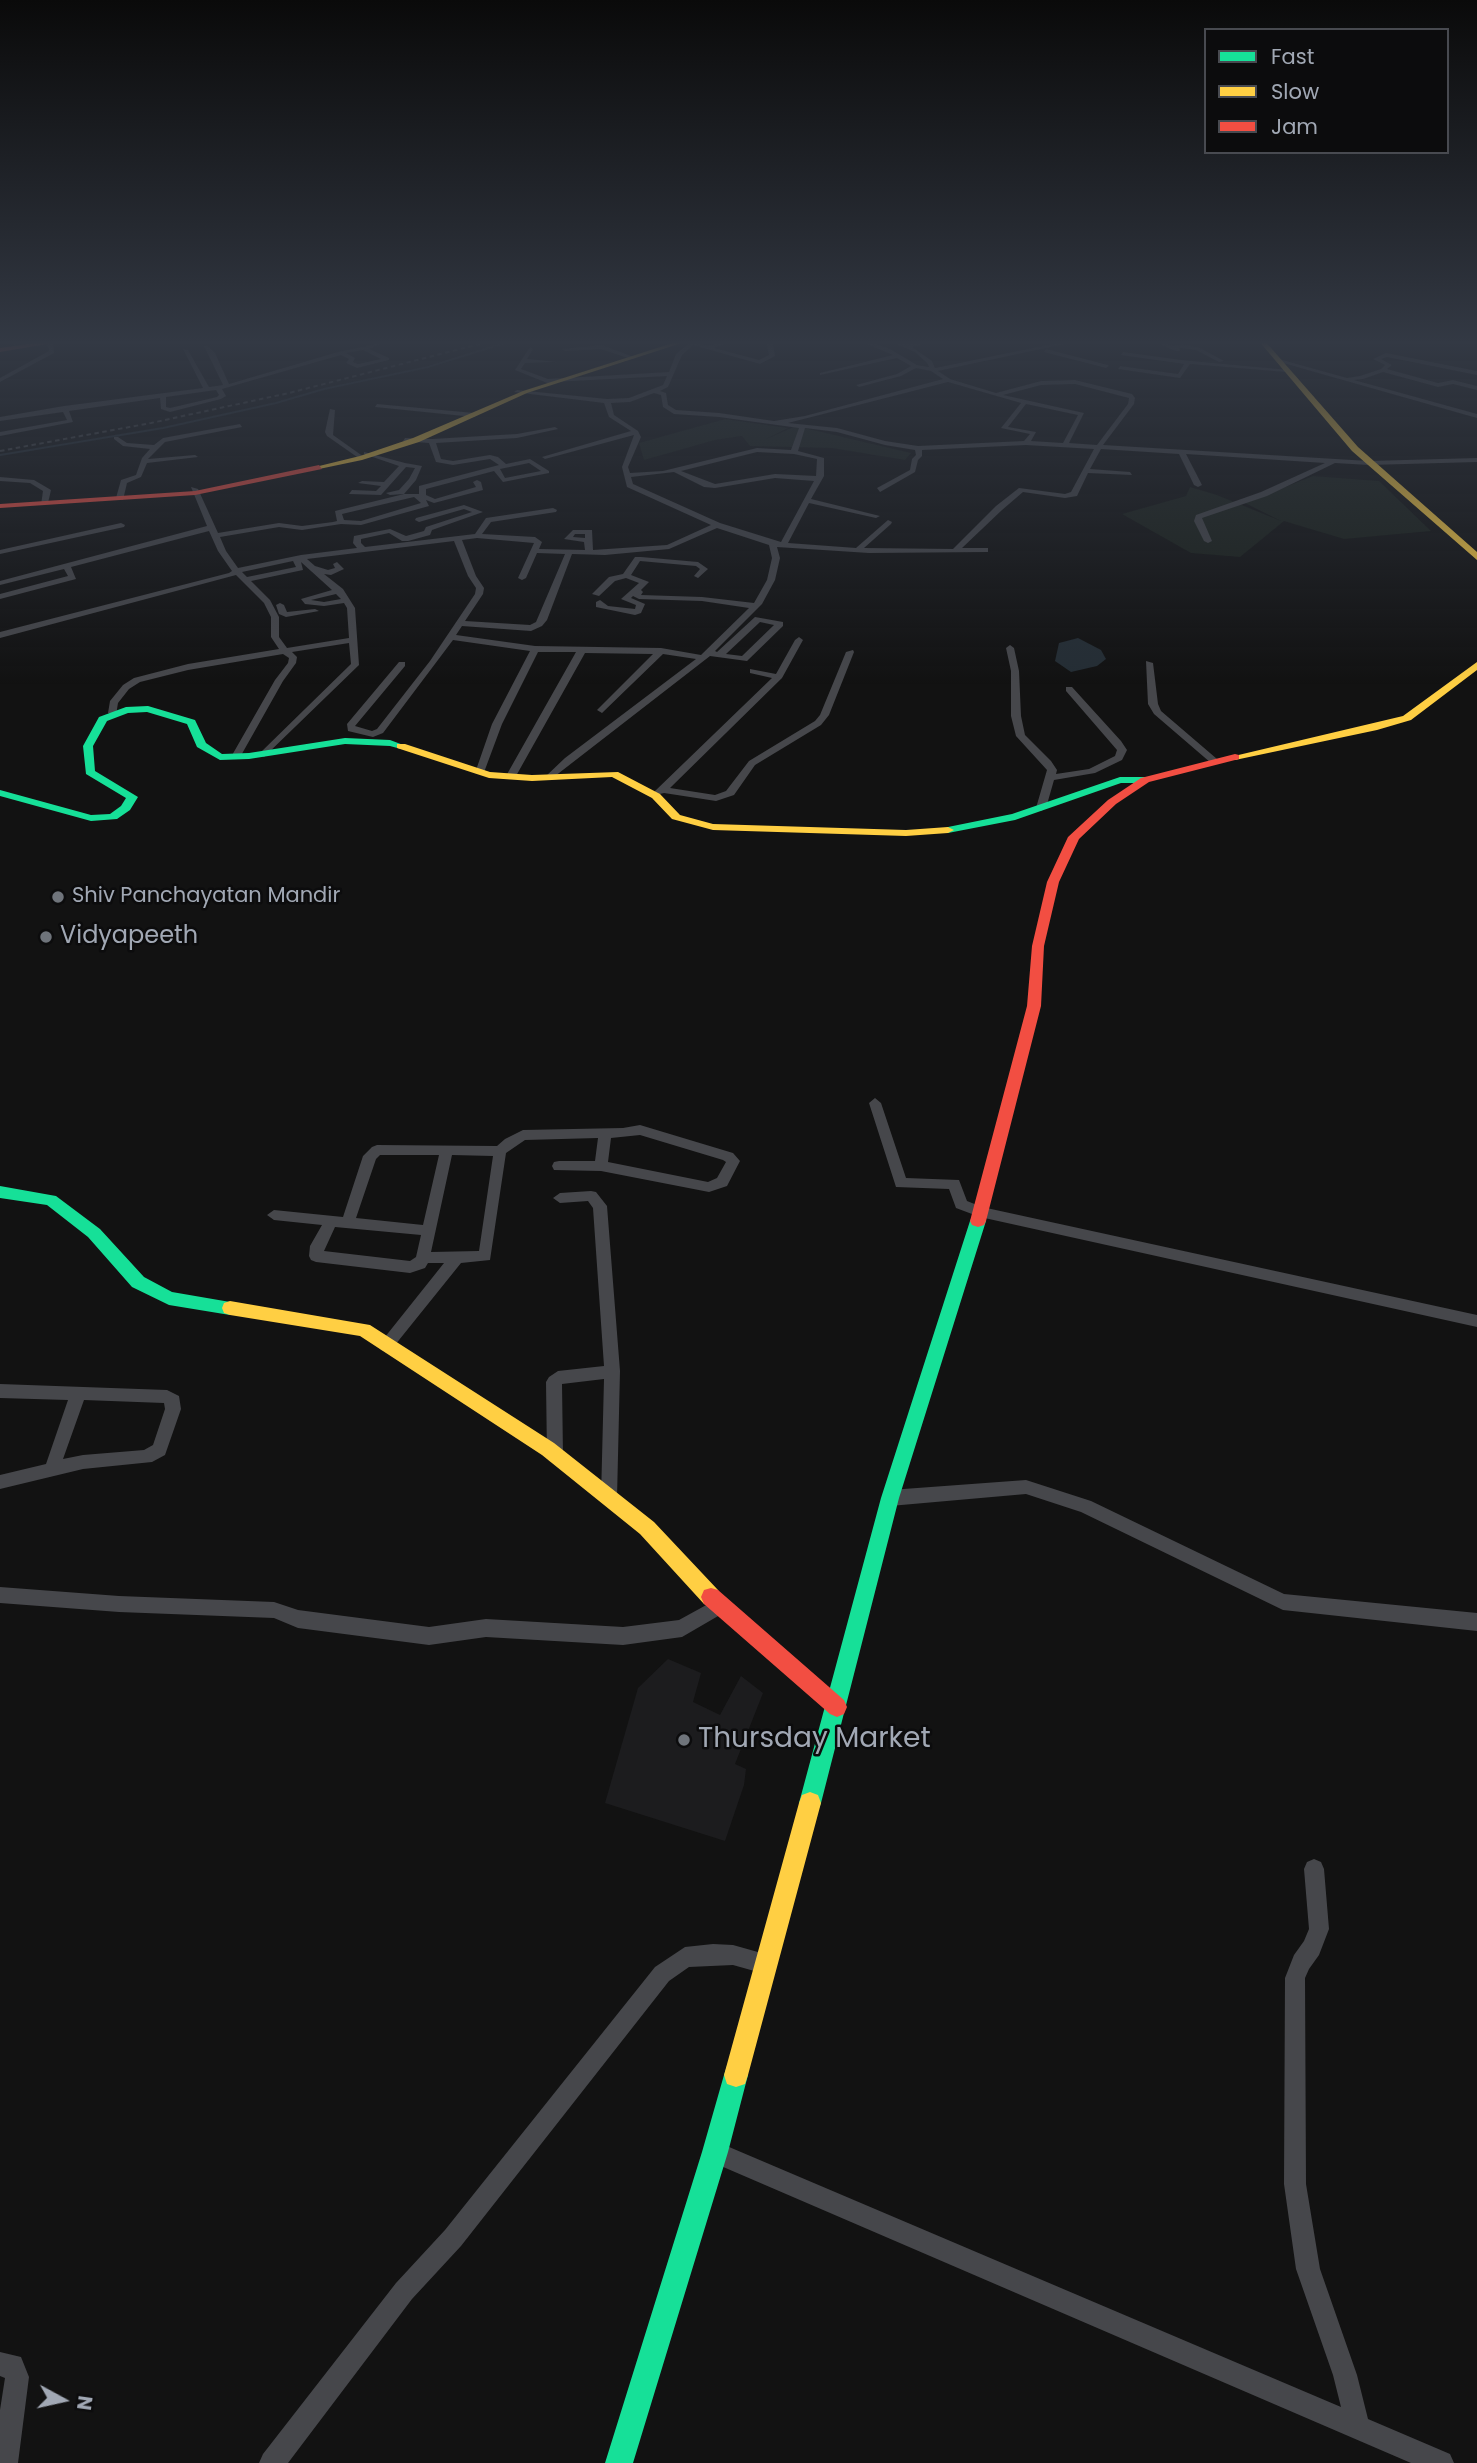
<!DOCTYPE html>
<html>
<head>
<meta charset="utf-8">
<style>
  body { margin:0 }
  #map { position:relative; width:1477px; height:2463px; overflow:hidden; background:#121212; font-family:Poppins,sans-serif }
  canvas { display:block }
  .legend { position:absolute; left:1204px; top:28px; width:245px; height:126px; box-sizing:border-box; background:#0c0c0d; border:2px solid #484a50; margin:0; padding:9px 12px; list-style:none; font-size:21px; color:#a1a8b4 }
  .legend li { display:flex; align-items:center; gap:14px; height:35px }
  .legend b { width:35px; border:2px solid #484a50 }
  .north { position:absolute; left:28px; top:2365px; width:70px; height:70px; -webkit-text-stroke:5px #0c0c0d; paint-order:stroke; rotate:98deg; font-size:19px; font-weight:700; line-height:28px; text-align:center; color:#a1a8b4 }
  .north::after { content:''; display:block; margin:auto; width:24px; height:32px; background:#a1a8b4; clip-path:polygon(50% 0,100% 100%,50% 72%,0 100%) }
</style>
</head>
<body>
<div id="map">
<canvas width="1477" height="2463"></canvas>
<ul class="legend">
<li><b style="height:9px;background:#16e098"></b>Fast</li>
<li><b style="height:9px;background:#ffcf43"></b>Slow</li>
<li><b style="height:9px;background:#f24e42"></b>Jam</li>
</ul>
<div class="north">N</div>
</div>
<script>
const ctx = document.querySelector('canvas').getContext('2d');
ctx.lineJoin = 'round';
function paint(path, color) { ctx.fillStyle = color; ctx.fill(path, 'evenodd'); }
const toPath = rows => new Path2D(rows.map(r => 'M' + r).join(''));
function stroke(path, color, width, dash) { ctx.strokeStyle = color; ctx.lineWidth = width; ctx.lineCap = dash ? 'butt' : 'round'; ctx.setLineDash(dash || []); ctx.stroke(path); }
function write(font, color, halo, rows, align = 'center') {
  ctx.font = font + ' Poppins,sans-serif'; ctx.lineWidth = 5; ctx.setLineDash([]); ctx.textBaseline = 'middle'; ctx.strokeStyle = halo; ctx.fillStyle = color; for (const [text, x, y, turn = 0] of rows) {
    ctx.save(); ctx.translate(x, y); ctx.rotate((+turn || 0) * Math.PI / 180); ctx.textAlign = isNaN(turn) ? turn : align; if (halo) ctx.strokeText(text, 0, 0); ctx.fillText(text, 0, 0); ctx.restore();
  }
}
paint(toPath([
  [668,1659,701,1673,693,1702,720,1715,741,1676,763,1693,735,1764,746,1769,744,1785,725,1841,605,1803,638,1688]
]), '#1c1c1e');
paint(toPath([
  [725,419,788,428,766,439,796,426,911,453,905,460,832,448,750,446,742,436,715,440,644,460,639,443],
  [1313,476,1379,481,1431,531,1344,539,1284,521,1240,557,1191,553,1122,514,1186,496,1190,487,1217,495,1281,521,1245,503]
]), '#1a201a');
paint(toPath([
  [1078,638,1101,650,1106,659,1097,666,1071,672,1055,661,1059,643]
]), '#242d34');
stroke(toPath([
  [15,344,24,340],
  [0,455,163,428,276,403,324,389,428,367,511,341]
]), '#242d34', 2);
paint(toPath([
  [50,340,53,342,54,353,0,382,0,378,49,351,47,342,50,340],
  [381,340,388,340,369,349,389,358,389,360,357,368,346,363,349,359,341,355,222,389,226,396,221,399,170,412,161,409,160,398,69,411,73,422,0,436,0,432,67,420,63,412,0,421,0,417,64,406,203,388,183,349,188,350,209,387,223,385,204,346,208,346,215,353,229,384,338,352,372,345,381,340],
  [363,350,381,359,358,364,353,362,355,358,346,353,363,350],
  [216,390,219,395,217,397,170,408,166,407,166,397,216,390],
  [446,340,464,340,461,342,446,340],
  [682,340,708,346,726,340,734,340,714,348,759,360,769,355,766,340,772,340,775,356,760,364,693,345,682,355,668,387,660,391,666,393,668,405,676,410,719,413,774,421,805,416,943,379,931,371,916,368,901,376,859,387,856,385,897,374,911,366,897,358,820,375,820,373,893,355,857,340,865,340,890,349,917,365,929,367,927,363,915,352,887,340,895,340,906,344,938,340,912,347,932,361,935,368,1072,340,1083,340,938,371,950,379,996,393,1041,381,1075,380,1132,394,1135,398,1134,404,1103,445,1369,461,1477,458,1477,462,1369,465,1335,463,1267,496,1202,518,1212,541,1208,543,1204,541,1194,521,1196,515,1261,492,1325,463,1186,454,1202,485,1198,487,1194,485,1179,454,1101,449,1090,469,1130,472,1132,475,1088,473,1077,496,1065,498,1023,492,1002,510,962,548,988,548,988,552,869,553,777,547,780,558,775,580,762,604,715,651,717,652,755,617,783,622,783,626,747,661,710,656,550,780,545,777,565,758,696,659,663,654,602,713,597,710,653,654,585,653,516,776,511,779,506,776,576,652,538,652,502,724,483,775,475,773,492,724,530,651,453,640,383,733,373,737,348,731,347,724,399,662,405,662,405,666,355,726,372,731,377,729,430,661,475,594,476,588,468,576,454,541,307,559,315,566,328,570,335,568,333,564,337,562,344,569,331,575,324,574,343,589,355,608,359,665,264,757,261,756,261,752,351,664,349,643,292,652,297,657,296,663,283,681,239,759,231,757,275,680,288,663,289,658,283,654,188,670,140,682,129,689,118,703,116,715,108,713,110,701,123,685,134,678,188,664,279,649,271,637,271,617,264,603,236,575,0,638,0,632,229,573,232,571,218,551,209,531,71,567,76,579,0,599,0,594,68,576,64,569,0,585,0,581,207,526,191,487,198,489,218,533,279,523,302,526,333,522,337,521,335,511,404,494,419,494,419,486,499,465,490,459,453,465,436,462,429,443,403,441,405,438,432,439,517,434,555,427,558,429,517,438,436,443,441,459,453,461,490,455,498,457,506,464,530,459,549,471,549,473,503,482,494,471,426,489,426,495,435,499,476,487,473,482,477,480,481,482,483,490,434,503,426,500,429,506,361,525,341,524,302,530,279,527,220,537,226,551,238,568,301,555,357,548,353,543,354,536,390,529,406,536,424,531,426,527,472,512,464,509,419,522,415,520,416,518,464,505,483,512,432,530,430,535,408,541,402,541,389,533,361,539,361,543,365,547,475,534,486,518,553,508,557,510,556,512,491,522,482,534,535,537,542,542,539,549,585,550,584,542,564,539,573,530,592,530,593,550,667,545,711,525,627,487,622,467,634,435,545,459,542,457,631,431,609,417,604,403,514,392,517,390,607,399,629,398,663,385,667,376,554,382,552,385,515,370,530,347,533,349,527,359,558,362,525,363,521,369,548,379,669,372,676,354,688,344,682,342,682,340],
  [948,382,1021,403,1001,428,1030,434,1024,441,918,446,885,441,837,428,788,423,948,382],
  [1075,384,1129,398,1128,404,1097,445,1069,443,1084,413,1003,395,1041,385,1075,384],
  [654,393,661,395,663,407,674,414,719,417,799,428,791,450,757,448,663,471,630,473,628,467,641,437,638,431,614,415,611,403,630,402,654,393],
  [1026,404,1078,415,1063,443,1031,441,1036,432,1008,427,1026,404],
  [805,428,837,432,885,445,915,450,916,455,912,459,910,470,877,488,880,492,915,472,918,460,922,456,922,450,1026,445,1094,449,1071,492,1065,494,1019,488,996,506,953,549,864,548,891,524,892,522,888,520,856,548,788,543,809,503,876,518,880,516,811,499,824,476,824,458,798,451,805,428],
  [757,452,794,454,817,459,816,476,775,474,715,484,681,471,757,452],
  [529,463,541,471,505,478,500,469,529,463],
  [674,472,704,487,715,488,775,478,814,481,781,542,720,523,633,484,631,477,674,472],
  [414,497,421,503,361,521,344,520,342,514,414,497],
  [717,528,769,545,772,558,767,580,754,603,702,597,641,595,643,592,641,590,649,582,631,575,640,561,696,566,700,569,694,576,698,578,708,569,698,562,641,557,635,557,623,574,609,577,592,594,599,596,615,581,626,578,639,583,621,599,636,605,635,609,608,606,600,600,596,602,596,607,635,615,641,613,645,604,631,598,633,596,639,599,702,601,749,608,701,655,661,648,535,646,456,635,462,626,531,631,542,626,547,620,572,554,605,555,669,549,717,528],
  [575,534,585,534,585,538,573,537,575,534],
  [477,538,534,543,518,578,522,580,526,578,537,553,565,554,536,622,530,625,465,621,483,594,484,588,476,576,462,540,477,538],
  [293,561,296,567,247,577,242,572,293,561],
  [301,562,332,590,301,599,305,604,324,606,344,603,347,608,349,638,287,648,279,637,279,617,270,600,251,581,303,570,301,562],
  [336,594,341,599,324,602,311,600,336,594],
  [760,622,774,625,742,656,726,654,760,622],
  [1149,340,1157,340,1173,346,1182,344,1200,348,1224,361,1219,362,1196,350,1182,348,1179,348,1180,351,1176,351,1149,340],
  [602,345,636,358,631,359,601,349,565,351,562,349,602,345],
  [1046,349,1108,365,1109,366,1106,368,1044,352,1046,349],
  [1123,352,1181,360,1289,370,1286,372,1190,364,1180,378,1118,369,1120,366,1178,374,1184,364,1121,355,1123,352],
  [1386,353,1477,371,1477,375,1387,357,1381,359,1392,365,1387,369,1438,383,1453,380,1477,386,1477,390,1453,384,1438,387,1383,372,1363,379,1354,380,1477,414,1477,418,1276,361,1279,359,1347,378,1360,376,1381,369,1385,365,1373,359,1386,353],
  [377,404,474,413,477,415,474,417,375,407,377,404],
  [330,409,335,410,333,435,364,457,364,459,360,459,327,436,325,432,330,409],
  [240,424,242,427,165,442,148,459,195,455,198,457,147,463,141,477,127,483,123,500,116,498,121,480,136,475,142,458,150,449,123,446,114,439,114,437,118,437,127,443,154,445,163,438,240,424],
  [364,452,405,463,422,466,416,480,404,494,390,495,386,493,399,490,409,479,415,468,406,467,381,495,349,494,352,490,376,491,381,486,358,483,362,481,384,482,399,466,364,454,364,452],
  [0,477,34,480,51,490,48,503,41,505,43,491,30,483,0,481,0,477],
  [121,523,125,525,124,527,0,554,0,550,121,523],
  [280,603,284,605,287,612,315,609,319,611,286,617,279,614,276,605,280,603],
  [799,637,803,640,782,678,670,788,715,795,726,791,749,761,815,721,820,715,846,652,853,650,854,652,829,715,821,725,755,765,734,795,716,801,664,793,655,795,655,791,772,678,750,673,750,669,776,674,795,640,799,637],
  [1010,645,1014,648,1019,671,1021,716,1025,735,1051,761,1057,770,1056,774,1089,769,1115,756,1117,750,1066,691,1066,687,1072,687,1121,741,1127,750,1122,760,1095,773,1054,780,1046,808,1041,811,1036,808,1047,770,1016,736,1011,716,1011,671,1006,648,1010,645],
  [1146,661,1153,663,1158,704,1161,711,1217,759,1217,763,1211,763,1154,714,1148,704,1146,661],
  [875,1098,881,1103,906,1178,959,1180,967,1201,982,1207,1477,1315,1477,1327,980,1217,956,1208,949,1189,896,1187,869,1103,875,1098],
  [640,1125,733,1153,740,1161,727,1186,709,1192,601,1171,554,1170,552,1166,554,1162,559,1161,595,1161,598,1138,525,1140,506,1153,490,1260,461,1263,391,1350,386,1352,381,1350,378,1346,381,1342,444,1263,428,1263,425,1268,410,1273,316,1262,311,1260,309,1256,310,1246,322,1225,274,1220,267,1215,274,1210,343,1217,363,1156,372,1147,377,1145,497,1146,505,1139,523,1130,623,1128,640,1125],
  [640,1135,723,1160,726,1162,717,1178,708,1182,608,1162,611,1138,640,1135],
  [380,1155,439,1155,423,1225,356,1218,376,1159,380,1155],
  [452,1155,493,1156,479,1251,431,1252,452,1155],
  [335,1227,421,1235,416,1257,410,1261,324,1251,335,1227],
  [591,1191,596,1192,607,1206,620,1371,617,1498,615,1503,609,1506,603,1503,601,1498,604,1379,562,1384,563,1456,561,1461,555,1463,549,1461,547,1456,546,1382,549,1377,558,1371,604,1366,593,1208,588,1201,560,1203,553,1198,560,1193,591,1191],
  [0,1384,167,1390,179,1396,181,1409,165,1455,152,1462,83,1469,0,1489,0,1475,46,1464,68,1400,0,1398,0,1384],
  [84,1400,164,1403,165,1409,153,1445,144,1450,83,1455,63,1459,84,1400],
  [1026,1480,1091,1501,1284,1594,1477,1613,1477,1631,1283,1610,1081,1512,1026,1494,890,1506,884,1503,882,1498,884,1493,890,1490,1026,1480],
  [0,1587,119,1596,274,1602,298,1610,429,1627,486,1619,623,1627,679,1620,719,1598,725,1600,728,1606,725,1612,682,1637,623,1645,486,1637,429,1645,298,1628,274,1618,119,1612,0,1603,0,1587],
  [1314,1859,1321,1862,1324,1869,1329,1929,1319,1955,1309,1969,1305,1978,1306,2184,1320,2269,1357,2375,1368,2419,1450,2454,1454,2463,1411,2463,707,2160,704,2152,707,2144,715,2141,1341,2407,1333,2375,1296,2269,1284,2184,1285,1978,1294,1955,1304,1941,1309,1929,1304,1869,1307,1862,1314,1859],
  [713,1944,733,1945,765,1954,772,1957,775,1964,772,1971,765,1974,733,1965,689,1967,669,1981,461,2246,412,2299,288,2463,259,2463,263,2454,396,2283,445,2230,655,1967,685,1947,713,1944],
  [0,2352,21,2357,29,2377,18,2463,0,2463,0,2410,5,2378,0,2376,0,2352]
]), '#46474b');
paint(toPath([
  [148,706,195,720,206,743,222,754,249,753,345,738,390,740,406,746,401,749,390,746,345,744,249,759,220,760,197,747,187,724,147,712,128,713,107,721,93,746,95,771,138,797,130,810,117,819,91,821,0,796,0,790,91,815,110,814,121,806,126,798,86,774,83,746,99,717,126,707,148,706],
  [1120,777,1145,777,1151,780,1145,783,1121,783,1015,820,948,833,942,830,948,827,1012,814,1120,777],
  [0,1186,56,1196,100,1229,144,1277,172,1292,236,1303,238,1308,236,1313,230,1315,169,1305,132,1287,88,1237,47,1205,0,1198,0,1186],
  [978,1215,984,1217,986,1221,899,1498,821,1803,818,1811,810,1814,802,1811,799,1803,881,1498,970,1221,972,1217,978,1215],
  [736,2063,745,2066,748,2075,728,2152,633,2463,605,2463,702,2152,724,2075,727,2066,736,2063]
]), '#16e098');
paint(toPath([
  [682,340,691,340,527,393,419,442,362,460,319,469,315,467,360,456,413,438,523,391,682,340],
  [1258,340,1264,340,1358,447,1477,552,1477,560,1352,451,1258,340],
  [1477,662,1477,670,1411,720,1377,730,1235,760,1230,757,1403,716,1477,662],
  [397,744,405,744,490,772,532,775,618,772,660,794,680,815,713,824,906,830,948,827,954,830,948,833,906,836,713,830,672,819,652,798,612,777,532,781,489,778,397,748,397,744],
  [230,1301,370,1325,554,1443,654,1522,718,1590,721,1597,718,1604,711,1606,704,1604,640,1534,542,1455,360,1336,230,1315,224,1313,222,1308,224,1303,230,1301],
  [810,1792,818,1795,821,1803,748,2075,745,2084,736,2087,727,2084,724,2075,799,1803,802,1795,810,1792]
]), '#ffcf43');
paint(toPath([
  [55,340,71,340,0,352,0,348,55,340],
  [319,465,322,469,195,495,0,508,0,504,195,491,319,465],
  [1235,754,1239,755,1239,759,1149,782,1116,804,1079,839,1059,882,1044,946,1041,1006,986,1221,984,1225,978,1227,972,1225,970,1221,1027,1006,1032,946,1047,882,1068,837,1108,800,1141,778,1235,754],
  [711,1588,718,1590,844,1700,847,1707,844,1714,837,1717,830,1714,704,1604,701,1597,704,1590,711,1588]
]), '#f24e42');
stroke(toPath([
  [0,451,151,423,289,393,495,340]
]), '#45474a', 2, [4.5, 3.5]);
const sky = ctx.createLinearGradient(0, 0, 0, 685);
sky.addColorStop(0, '#0a0a0a');
sky.addColorStop(0.5, '#333944');
sky.addColorStop(1, '#33394400');
ctx.fillStyle = sky;
ctx.fillRect(0, 0, 1477, 685);
for (const [x, y, r, color] of [
  [58,897,7,"#6f747b"],
  [46,937,7,"#6f747b"],
  [684,1740,7,"#6f747b"]
]) { const dot = new Path2D(); dot.arc(x, y, r, 0, 2 * Math.PI); ctx.fillStyle = color; ctx.fill(dot); stroke(dot, '#0c0c0d', 2.5); }
write('21px', '#a1a8b4', '#0c0c0d', [
  ["Shiv Panchayatan Mandir",72,897]
], 'left');
write('24px', '#a1a8b4', '#0c0c0d', [
  ["Vidyapeeth",60,937]
], 'left');
write('28px', '#a1a8b4', '#0c0c0d', [
  ["Thursday Market",698,1740]
], 'left');
</script>
</body>
</html>
